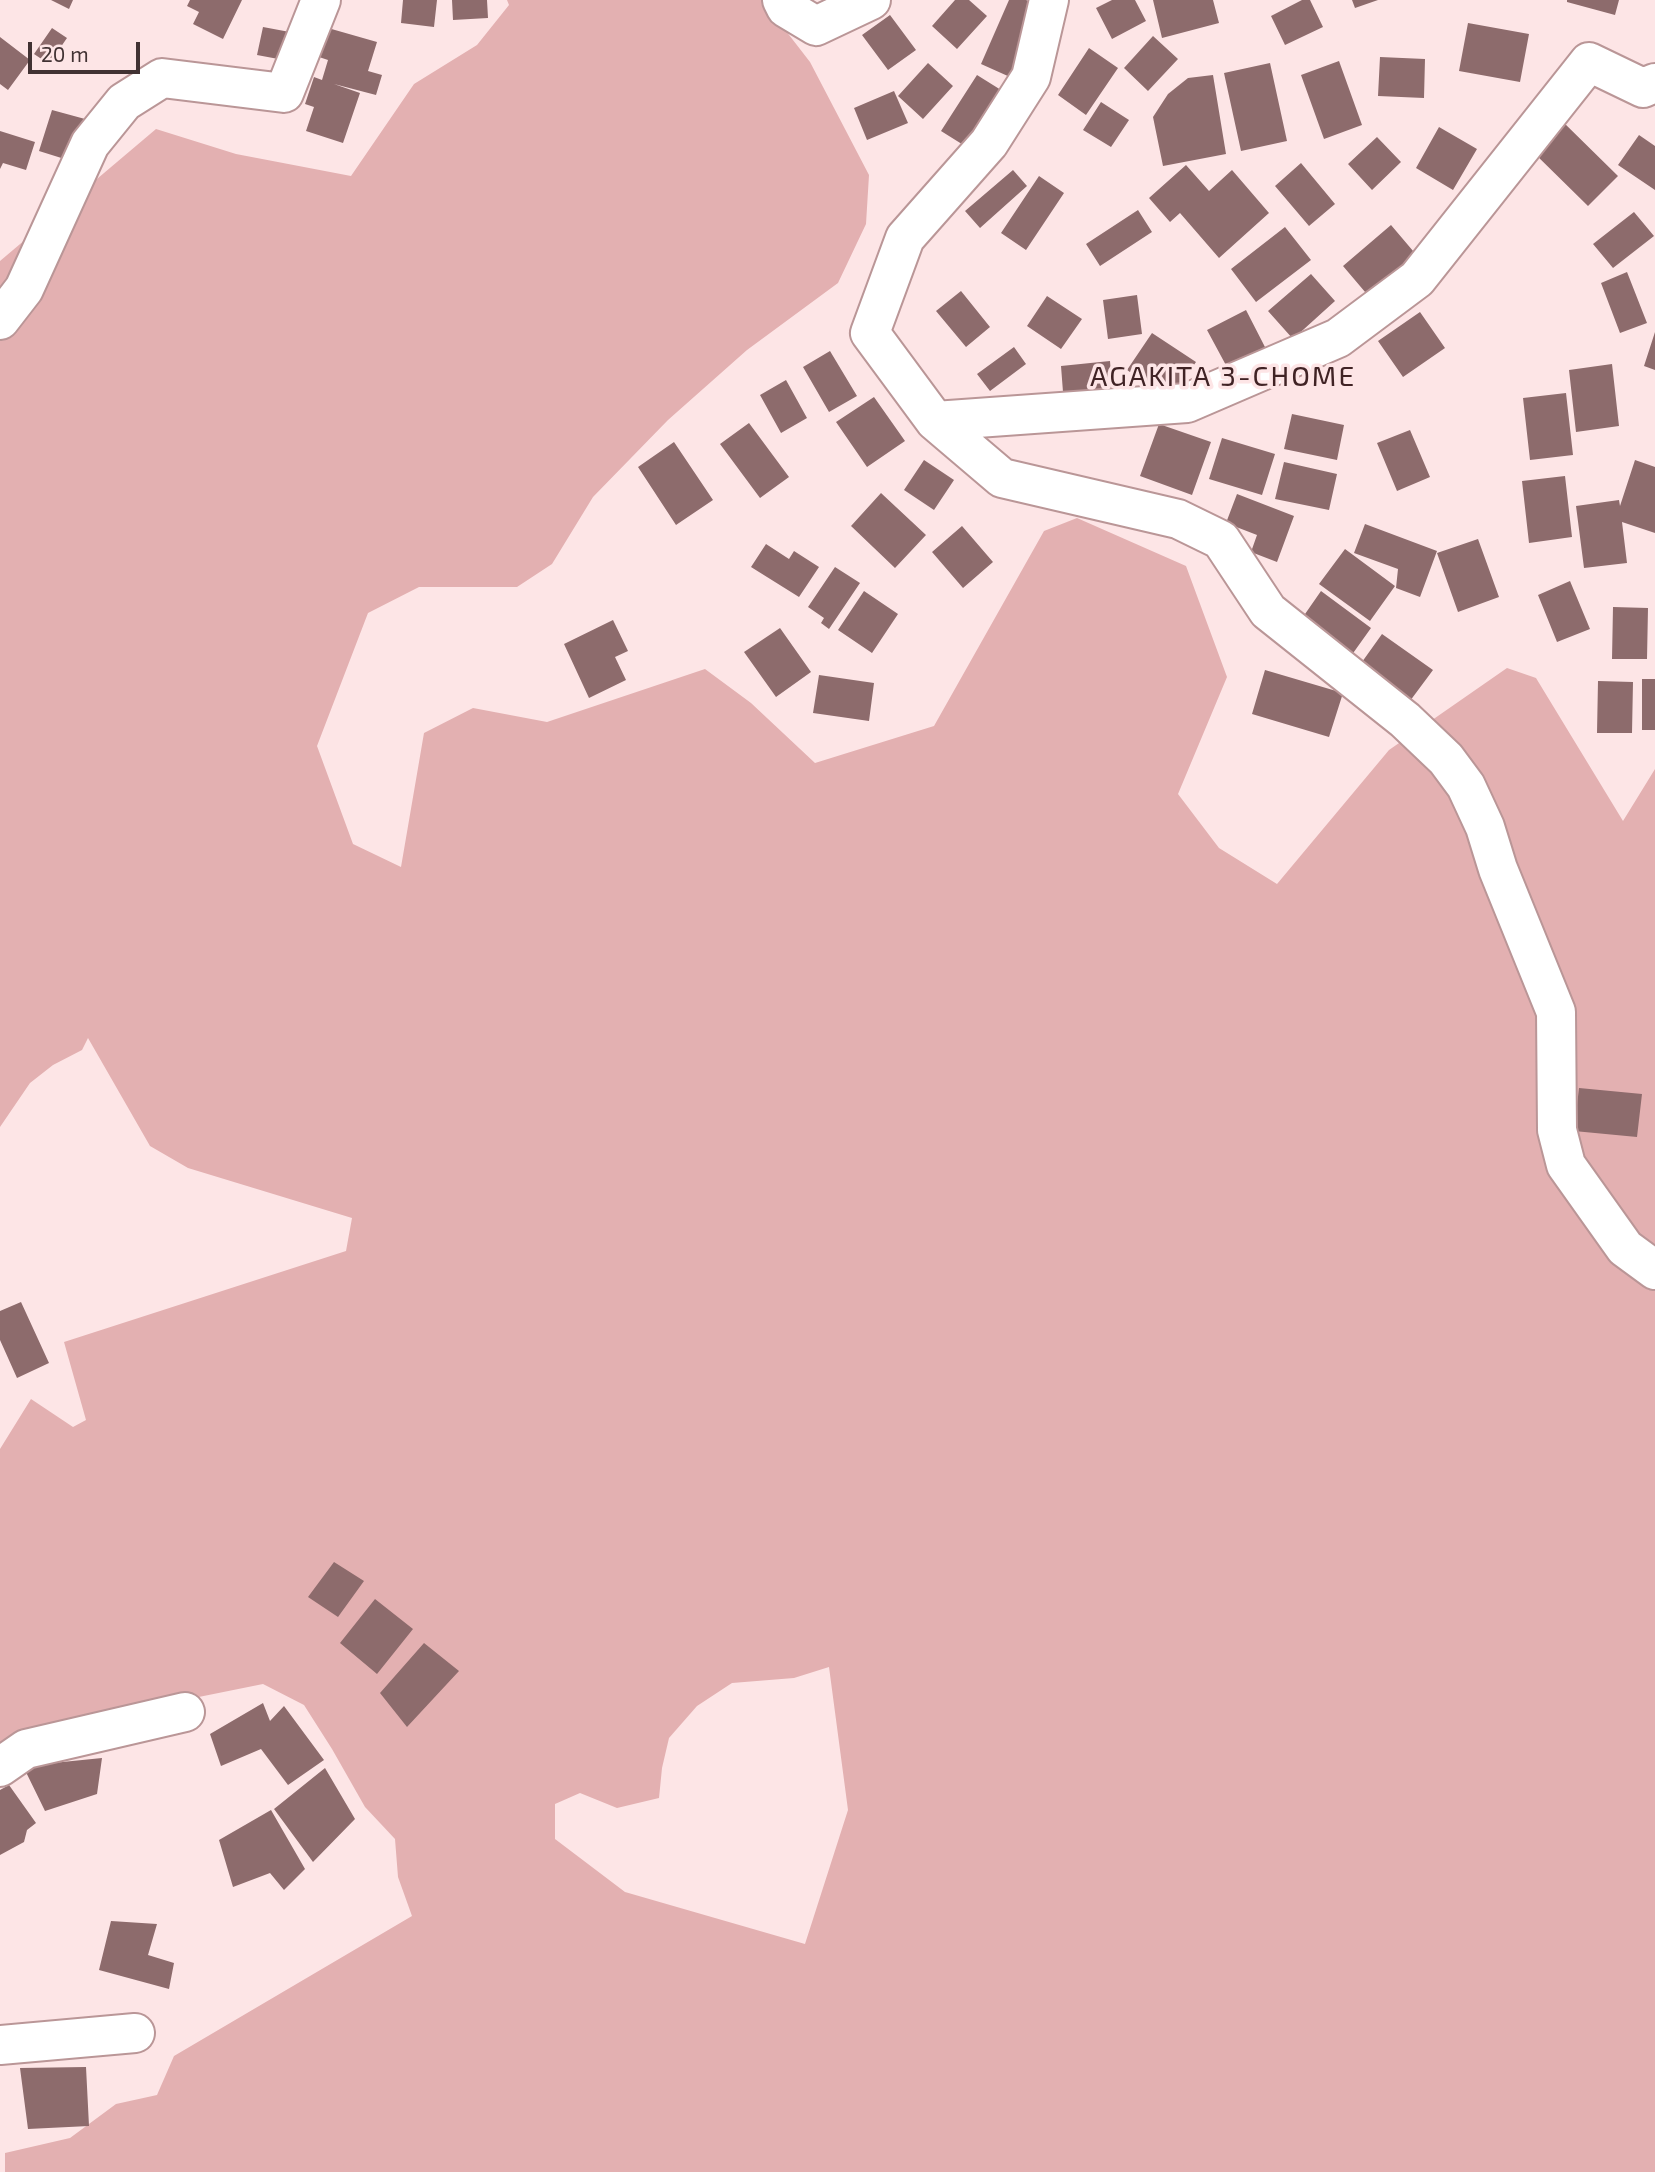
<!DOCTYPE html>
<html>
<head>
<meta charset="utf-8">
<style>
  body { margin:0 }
  #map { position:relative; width:1655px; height:2172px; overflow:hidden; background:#fde5e6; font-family:"Exo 2",sans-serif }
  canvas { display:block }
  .scale { position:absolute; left:28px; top:42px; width:112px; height:32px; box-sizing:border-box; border:4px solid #413233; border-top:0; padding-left:9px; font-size:21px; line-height:24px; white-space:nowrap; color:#413233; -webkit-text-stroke:5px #fde5e6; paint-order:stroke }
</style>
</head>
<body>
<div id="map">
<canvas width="1655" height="2172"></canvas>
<div class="scale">20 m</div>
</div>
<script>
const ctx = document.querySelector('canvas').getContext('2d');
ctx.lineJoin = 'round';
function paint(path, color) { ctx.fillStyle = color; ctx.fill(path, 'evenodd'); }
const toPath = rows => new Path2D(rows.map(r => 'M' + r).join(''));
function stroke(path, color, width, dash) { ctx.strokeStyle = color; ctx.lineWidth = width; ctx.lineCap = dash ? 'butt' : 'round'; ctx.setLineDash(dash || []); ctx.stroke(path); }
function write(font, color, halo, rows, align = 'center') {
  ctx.font = font + ' "Exo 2",sans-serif'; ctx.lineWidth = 7; ctx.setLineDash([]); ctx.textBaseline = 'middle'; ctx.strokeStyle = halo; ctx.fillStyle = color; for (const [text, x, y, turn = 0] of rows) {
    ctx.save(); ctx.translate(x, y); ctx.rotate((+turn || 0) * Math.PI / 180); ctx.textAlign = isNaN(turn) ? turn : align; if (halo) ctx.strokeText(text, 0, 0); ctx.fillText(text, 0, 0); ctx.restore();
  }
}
paint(toPath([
  [507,0,762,0,810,62,869,175,866,224,838,283,747,350,668,420,593,497,552,564,517,587,419,587,368,613,317,746,353,844,401,867,424,733,473,708,547,722,705,669,751,703,815,763,934,726,1044,531,1077,518,1186,566,1227,677,1178,794,1219,848,1277,884,1389,750,1507,668,1536,678,1623,821,1655,769,1655,2172,5,2172,5,2153,70,2138,116,2104,157,2095,174,2056,412,1916,398,1877,395,1839,365,1807,332,1749,304,1705,263,1684,174,1702,0,1747,0,1449,31,1399,73,1427,86,1420,64,1342,346,1251,352,1218,188,1168,150,1146,88,1038,82,1050,53,1065,30,1083,0,1127,0,261,156,129,236,154,351,176,414,84,477,45,509,5],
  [829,1667,848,1810,805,1944,625,1892,555,1839,555,1804,580,1793,617,1808,659,1798,662,1768,669,1738,697,1706,732,1683,794,1678]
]), '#e3b0b1');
paint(toPath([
  [51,0,73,0,69,9],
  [190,0,242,0,223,39,193,24,199,12,187,6],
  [403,0,437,0,434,27,401,23],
  [452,0,487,0,488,18,453,20],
  [955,0,969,0,987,16,957,49,932,26],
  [1009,0,1026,0,1041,6,1010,77,981,64],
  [1112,0,1135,0,1146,21,1112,39,1096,8],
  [1153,0,1213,0,1219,23,1162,38],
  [1302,0,1310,0,1323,27,1285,45,1271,16],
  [1352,0,1378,0,1355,8],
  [1567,0,1619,0,1615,15,1567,2],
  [890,15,916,50,888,70,862,35],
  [1468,23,1529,34,1520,82,1459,71],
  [263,27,295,33,289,61,257,55],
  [52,28,67,38,49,64,34,54],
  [328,28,377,42,368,71,382,75,376,95,334,84,360,93,343,143,306,131,314,107,305,104,314,77,322,80,328,60,319,57],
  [1153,36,1178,59,1148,91,1124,68],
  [0,37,30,60,8,90,0,84],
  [1089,48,1118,68,1086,115,1058,95],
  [1380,57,1425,59,1424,98,1378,96],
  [1339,61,1362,125,1324,139,1301,75],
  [928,63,953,86,923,119,898,96],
  [1270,63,1287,141,1241,151,1224,73],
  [977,75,1009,95,973,151,941,131],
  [1213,75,1226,154,1163,166,1153,117,1168,94,1188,78],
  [894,91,908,123,867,140,854,108],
  [1101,102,1129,120,1111,147,1083,130],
  [52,110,85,119,71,161,39,151],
  [1560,119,1618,176,1588,206,1530,149],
  [1439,127,1477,149,1453,190,1416,168],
  [0,131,35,142,26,170,3,163,0,169],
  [1639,135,1655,146,1655,190,1618,165],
  [1377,137,1401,162,1372,190,1348,164],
  [1301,163,1335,204,1309,226,1275,186],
  [1186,165,1209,191,1232,170,1269,213,1219,258,1180,213,1170,222,1149,198],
  [1013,170,1027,186,980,228,965,211],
  [1039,176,1064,193,1026,250,1001,233],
  [1138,210,1152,232,1100,266,1086,244],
  [1634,212,1654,236,1613,268,1593,244],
  [1391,225,1419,258,1371,299,1343,266],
  [1285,227,1311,260,1256,302,1231,269],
  [1627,272,1647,323,1620,333,1601,283],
  [1311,274,1335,301,1293,339,1268,311],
  [961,291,990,327,966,347,936,311],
  [1137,295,1142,334,1108,339,1103,300],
  [1047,296,1082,319,1061,349,1027,326],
  [1246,310,1266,349,1228,369,1207,330],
  [1420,312,1445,348,1403,377,1378,341],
  [1655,332,1655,370,1644,366],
  [1152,333,1196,362,1170,399,1127,370],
  [1014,347,1026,364,990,391,977,374],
  [830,351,857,396,829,412,803,367],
  [1110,361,1113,402,1064,405,1061,366],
  [1612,364,1619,426,1576,432,1569,370],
  [786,380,807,418,781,433,760,395],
  [1566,393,1573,455,1530,460,1523,398],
  [874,397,905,441,867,467,836,422],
  [1292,414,1344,425,1337,460,1284,449],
  [749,423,789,477,760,498,720,444],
  [1159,424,1211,442,1192,495,1140,476],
  [1410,430,1430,477,1397,491,1377,443],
  [1222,438,1275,454,1262,495,1209,479],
  [674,442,713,500,676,525,638,467],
  [924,460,954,480,934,510,904,490],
  [1635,460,1655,467,1655,533,1622,522,1627,563,1584,568,1576,506,1619,500,1620,506],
  [1284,462,1337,474,1329,510,1275,499],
  [1565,476,1572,537,1529,543,1522,481],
  [881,493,926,535,895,568,851,526],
  [1237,494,1294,516,1277,562,1251,552,1257,535,1226,523],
  [1365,524,1437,551,1420,597,1396,588,1398,569,1354,553],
  [962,526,993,562,963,588,932,552],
  [1478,539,1499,597,1458,612,1437,553],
  [766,544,789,559,794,551,819,567,799,597,751,567],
  [1345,549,1395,586,1370,621,1319,584],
  [835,567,860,583,829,629,821,623,824,618,808,607],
  [1570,581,1590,629,1557,642,1538,595],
  [864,591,898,614,872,653,838,630],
  [1321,591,1371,628,1346,663,1296,627],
  [1613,607,1648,608,1647,659,1612,659],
  [613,620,628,651,615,657,626,680,589,698,564,644],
  [780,628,811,672,776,697,744,652],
  [1382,634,1433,670,1407,705,1357,669],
  [1265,670,1343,693,1329,737,1252,714],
  [819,675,874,683,869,721,813,713],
  [1642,679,1655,679,1655,730,1642,730],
  [1598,681,1633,682,1632,733,1597,733],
  [1579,1088,1642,1094,1637,1137,1574,1131],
  [21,1302,49,1363,17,1378,0,1340,0,1311],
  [334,1562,364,1581,338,1617,308,1597],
  [375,1599,413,1629,377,1674,340,1643],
  [424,1643,459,1671,407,1727,380,1693],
  [263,1703,270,1721,284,1706,324,1760,288,1785,261,1749,221,1766,210,1734],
  [102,1758,97,1794,45,1811,23,1766],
  [325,1768,355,1819,313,1862,274,1809],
  [9,1785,36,1823,27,1830,24,1842,0,1855,0,1790],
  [271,1810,305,1869,284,1890,270,1873,233,1887,219,1840],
  [111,1921,157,1924,148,1955,174,1963,169,1989,99,1970],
  [86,2067,89,2126,28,2129,20,2068]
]), '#8d6b6c');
const minor = toPath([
  [782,0,786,8,816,26,871,0],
  [1049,0,1031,77,989,143,905,238,870,333,935,421,1002,478,1178,519,1221,540,1268,611,1405,720,1446,759,1466,786,1485,827,1498,869,1556,1012,1557,1130,1566,1165,1625,1248,1655,1270],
  [0,320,24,289,90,144,124,102,162,78,284,93,321,0],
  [935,421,1187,403,1338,338,1417,279,1589,62,1643,88,1655,83],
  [0,1767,26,1749,185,1712],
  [0,2045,135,2033]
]);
stroke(minor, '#ba9697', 42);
stroke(minor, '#fff', 38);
ctx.letterSpacing = '2px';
write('28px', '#402325', '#fde5e6', [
  ["AGAKITA 3-CHOME",1223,377]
]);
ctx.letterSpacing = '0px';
</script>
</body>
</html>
